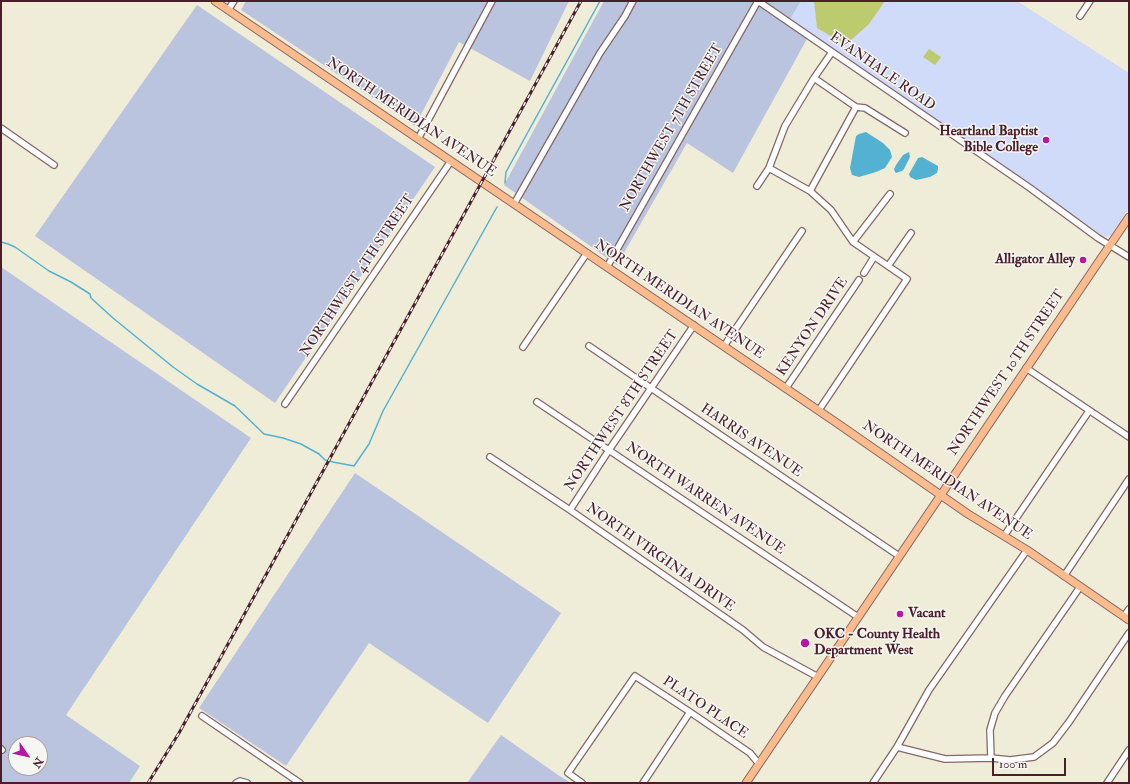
<!DOCTYPE html>
<html>
<head>
<meta charset="utf-8">
<style>
  body { margin:0 }
  #map { position:relative; width:1130px; height:784px; overflow:hidden; background:#efecd8; font-family:"IM FELL Double Pica",serif }
  canvas { display:block }
  .frame { position:absolute; inset:0; border:2px solid #4a1f2b; pointer-events:none }
  .north { position:absolute; left:8px; top:736px; width:40px; height:40px; box-sizing:border-box; background:#f6f6f2; border:1px solid #b1a0a2; border-radius:50%; rotate:124deg; font-size:11px; font-weight:700; line-height:16px; text-align:center; color:#4a1f2b }
  .north::after { content:''; display:block; margin:auto; width:14px; height:18px; background:#b5179e; clip-path:polygon(50% 0,100% 100%,50% 72%,0 100%) }
  .scale { position:absolute; left:992px; top:758px; width:74px; height:18px; box-sizing:border-box; border:2px solid #4a1f2b; border-top:0; padding-left:5px; font-size:12px; line-height:14px; white-space:nowrap; color:#4a1f2b; -webkit-text-stroke:3px #f6f6f2; paint-order:stroke }
</style>
</head>
<body>
<div id="map">
<canvas width="1130" height="784"></canvas>
<div class="frame"></div>
<div class="north">N</div>
<div class="scale">100 m</div>
</div>
<script>
const ctx = document.querySelector('canvas').getContext('2d');
ctx.lineJoin = 'round';
function paint(path, color) { ctx.fillStyle = color; ctx.fill(path, 'evenodd'); }
const toPath = rows => new Path2D(rows.map(r => 'M' + r).join(''));
function stroke(path, color, width, dash) { ctx.strokeStyle = color; ctx.lineWidth = width; ctx.lineCap = dash ? 'butt' : 'round'; ctx.setLineDash(dash || []); ctx.stroke(path); }
function write(font, color, halo, rows, align = 'center') {
  ctx.font = font + ' "IM FELL Double Pica",serif'; ctx.lineWidth = 3; ctx.setLineDash([]); ctx.textBaseline = 'middle'; ctx.strokeStyle = halo; ctx.fillStyle = color; for (const [text, x, y, turn = 0] of rows) {
    ctx.save(); ctx.translate(x, y); ctx.rotate((+turn || 0) * Math.PI / 180); ctx.textAlign = isNaN(turn) ? turn : align; if (halo) ctx.strokeText(text, 0, 0); ctx.fillText(text, 0, 0); ctx.restore();
  }
}
paint(toPath([
  [801,1,1017,1,1129,73,1129,208,1111,235,1107,237,1103,236,789,20]
]), '#d0daf9');
paint(toPath([
  [246,1,569,1,530,81,459,42,415,126,241,10],
  [604,1,801,1,787,24,808,37,733,173,687,143,617,265,504,185],
  [197,5,435,167,275,403,35,236],
  [1,267,251,438,66,715,140,766,129,783,1,783],
  [16,744,40,744,40,768,16,768],
  [355,473,561,613,488,723,369,643,286,766,199,708],
  [501,735,558,775,571,783,467,783]
]), '#bac4de');
paint(toPath([
  [814,1,885,1,869,24,850,41,844,42,841,42,817,28],
  [929,49,941,57,935,65,923,57]
]), '#bccb6e');
paint(toPath([
  [866,132,883,143,890,150,892,157,885,168,876,172,859,177,852,175,850,168,856,136,859,134],
  [909,152,910,157,904,169,902,171,896,173,895,172,894,169,896,165,903,155],
  [922,157,938,166,938,169,937,173,930,177,916,180,910,177,909,174,918,158]
]), '#53b2d1');
stroke(toPath([
  [505,183,506,172,600,1],
  [1,242,8,244,15,247,49,271,71,282,90,294,91,298,113,318,173,367,197,384,235,406,264,434,283,438,301,444,319,454,325,460,333,462,354,466,369,444,383,411,497,207]
]), '#53b2d1', 1.5);
const minor = toPath([
  [228,10,234,1],
  [1080,16,1090,1],
  [814,78,856,107,865,108,905,133],
  [1,128,54,165],
  [418,139,492,1],
  [769,168,810,191,831,210,853,242,907,279,819,410],
  [757,186,769,168,785,126,814,78,832,52],
  [810,191,856,107],
  [514,204,600,53,625,16,633,1],
  [853,242,890,194],
  [888,266,911,233],
  [607,267,758,1,1030,188,1098,238,1129,257],
  [864,273,874,257],
  [589,346,899,556],
  [724,346,802,231],
  [523,347,587,253],
  [1026,368,1129,437],
  [786,388,859,280],
  [537,402,858,617],
  [285,404,451,161],
  [490,457,570,510,743,630,763,647,818,677],
  [570,510,609,450,694,325],
  [1004,536,1089,411],
  [1064,576,1129,479],
  [1124,616,1129,609],
  [202,716,300,783],
  [897,747,945,759,991,758,1010,760,1034,757,1053,743,1069,722,1129,633],
  [1,749,2,750],
  [991,758,990,730,995,713,1005,696,1080,587],
  [236,783,240,781,247,783],
  [582,783,568,773,635,676,690,712,750,753,759,764],
  [643,783,690,712],
  [873,783,897,747,929,690,1027,550],
  [1107,783,1129,750]
]);
const major = toPath([
  [215,1,834,421,968,514,1027,550,1129,620],
  [746,783,1129,217]
]);
stroke(minor, '#846768', 8);
stroke(major, '#846768', 9);
stroke(minor, '#fff', 5.5);
stroke(major, '#fbbb8d', 7);
const rail = toPath([
  [148,783,179,733,211,675,581,1]
]);
stroke(rail, '#4a1f2b', 3);
stroke(rail, '#f6f6f2', 1.5, [4.5]);
for (const [x, y, r, color] of [
  [1046,140,4,"#b5179e"],
  [1083,260,4,"#b5179e"],
  [900,614,4,"#b5179e"],
  [805,643,5,"#b5179e"]
]) { const dot = new Path2D(); dot.arc(x, y, r, 0, 2 * Math.PI); ctx.fillStyle = color; ctx.fill(dot); stroke(dot, '#f6f6f2', 1.5); }
write('14px', '#4a1f2b', '#f6f6f2', [
  ["EVANHALE ROAD",882,72,35],
  ["NORTH MERIDIAN AVENUE",411,118,34],
  ["NORTHWEST 7TH STREET",672,128,-60],
  ["NORTHWEST 4TH STREET",358,276,-56],
  ["NORTH MERIDIAN AVENUE",679,300,34],
  ["KENYON DRIVE",813,327,-56],
  ["NORTHWEST 10TH STREET",1007,373,-56],
  ["NORTHWEST 8TH STREET",622,411,-56],
  ["HARRIS AVENUE",751,441,34],
  ["NORTH MERIDIAN AVENUE",947,481,34],
  ["NORTH WARREN AVENUE",705,499,34],
  ["NORTH VIRGINIA DRIVE",660,558,35],
  ["PLATO PLACE",705,708,34]
]);
write('bold 14px', '#4a1f2b', '#f6f6f2', [
  ["Heartland Baptist",1038,132],
  ["Bible College",1038,148],
  ["Alligator Alley",1075,260],
  ["Vacant",908,614,"left"],
  ["OKC - County Health",814,635,"left"],
  ["Department West",814,651,"left"]
], 'right');
</script>
</body>
</html>
